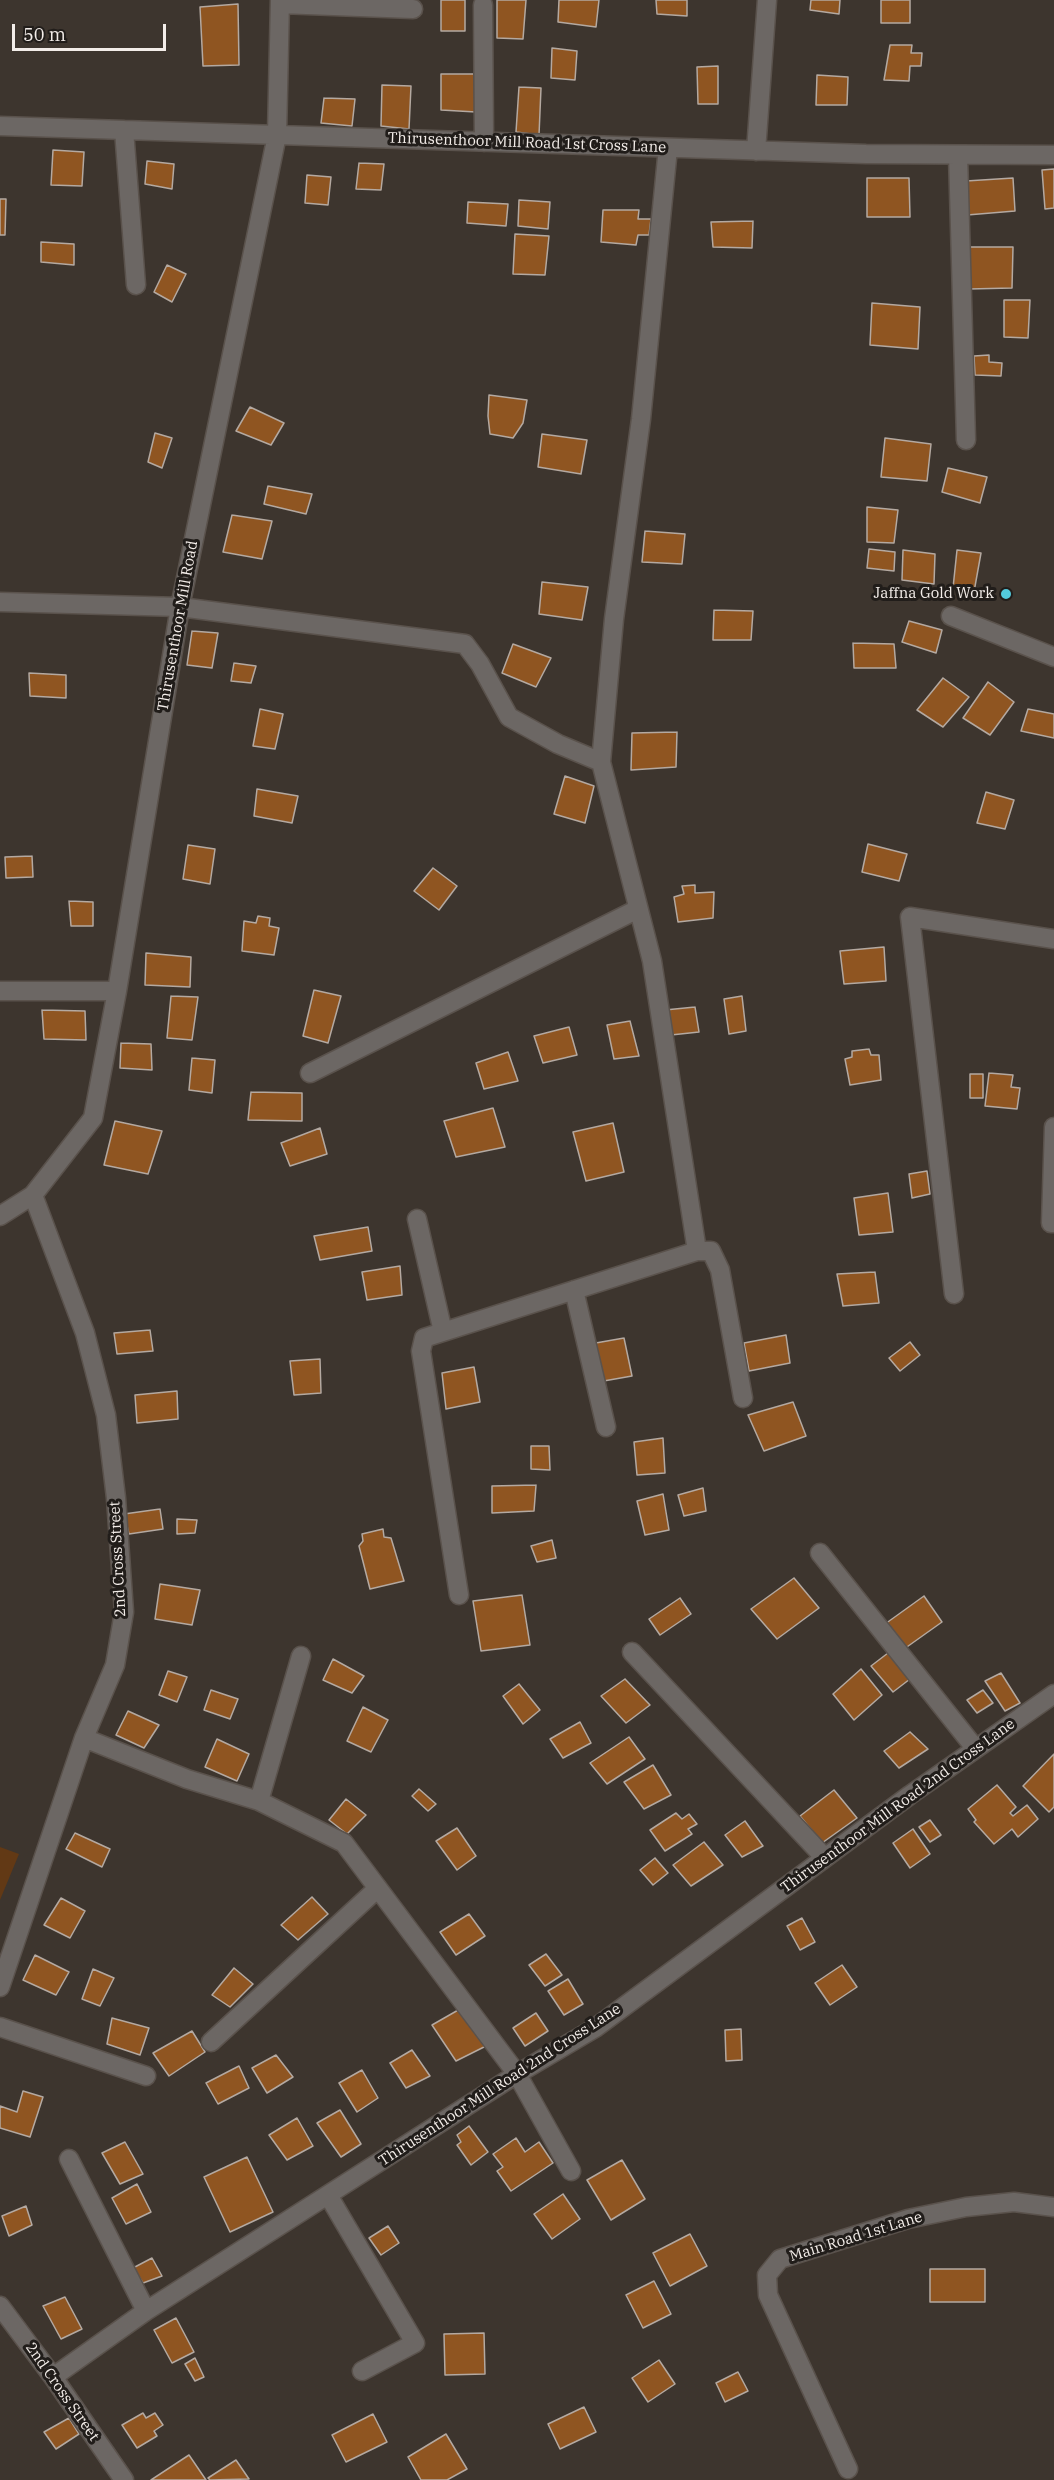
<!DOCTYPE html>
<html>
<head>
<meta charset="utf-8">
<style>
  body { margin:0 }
  #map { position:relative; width:1054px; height:2480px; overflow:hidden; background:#3d352e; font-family:"IBM Plex Serif",serif }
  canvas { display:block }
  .scale { position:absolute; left:12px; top:24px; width:154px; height:27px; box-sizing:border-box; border:3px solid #f3ede9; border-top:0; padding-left:8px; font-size:18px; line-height:21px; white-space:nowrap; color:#f3ede9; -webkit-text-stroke:4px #211d1a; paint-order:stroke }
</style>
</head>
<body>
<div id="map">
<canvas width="1054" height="2480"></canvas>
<div class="scale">50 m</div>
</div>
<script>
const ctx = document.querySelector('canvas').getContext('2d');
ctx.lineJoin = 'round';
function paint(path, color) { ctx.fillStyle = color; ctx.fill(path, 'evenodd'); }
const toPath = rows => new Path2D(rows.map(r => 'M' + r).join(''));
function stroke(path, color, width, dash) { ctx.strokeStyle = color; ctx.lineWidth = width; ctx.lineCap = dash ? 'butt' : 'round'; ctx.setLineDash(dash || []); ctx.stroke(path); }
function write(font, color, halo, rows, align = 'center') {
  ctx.font = font + ' "IBM Plex Serif",serif'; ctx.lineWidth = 6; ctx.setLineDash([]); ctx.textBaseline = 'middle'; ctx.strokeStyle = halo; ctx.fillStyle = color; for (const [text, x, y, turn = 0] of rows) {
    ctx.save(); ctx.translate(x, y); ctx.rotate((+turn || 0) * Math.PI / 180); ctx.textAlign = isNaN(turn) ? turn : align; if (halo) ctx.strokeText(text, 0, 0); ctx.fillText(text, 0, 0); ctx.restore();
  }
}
paint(toPath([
  [0,1847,19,1854,0,1900]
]), '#623915');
const building = toPath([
  [441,0,465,0,465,31,441,31,441,0],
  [497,0,526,0,523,39,497,38,497,0],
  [559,0,599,0,596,27,558,22,559,0],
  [656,0,687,0,687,16,657,14,656,0],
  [811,0,840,0,839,14,810,10,811,0],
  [881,0,910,0,910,23,881,23,881,0],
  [238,4,239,65,203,66,200,7,238,4],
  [890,45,912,45,911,53,922,53,921,66,910,66,909,81,884,80,890,45],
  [552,48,577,51,575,80,551,78,552,48],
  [718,66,718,104,698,104,697,67,718,66],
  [441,74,475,74,476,112,441,110,441,74],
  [817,75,848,77,847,105,816,105,817,75],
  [382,85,411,86,409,129,381,126,382,85],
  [519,87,541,88,539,135,516,132,519,87],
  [324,98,355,99,352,126,321,123,324,98],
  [53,150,84,152,82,186,51,185,53,150],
  [147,161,174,164,172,189,145,184,147,161],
  [359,163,384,164,381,190,356,189,359,163],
  [1054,169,1054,208,1045,209,1042,170,1054,169],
  [307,175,331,177,328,205,305,203,307,175],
  [867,178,909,178,910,217,867,217,867,178],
  [1013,178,1015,211,967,215,966,181,1013,178],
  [0,199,6,199,5,235,0,235,0,199],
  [519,200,550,202,548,229,518,226,519,200],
  [468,202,508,204,506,226,467,223,468,202],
  [603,210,639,210,638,219,651,219,649,235,638,235,636,245,601,242,603,210],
  [753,221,752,248,713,247,711,222,753,221],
  [515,234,549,236,545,275,513,274,515,234],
  [41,242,74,244,74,265,41,262,41,242],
  [969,247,1013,247,1012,288,969,289,969,247],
  [167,265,186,274,172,302,154,292,167,265],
  [1004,300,1030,300,1028,338,1004,337,1004,300],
  [872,303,920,307,918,349,870,345,872,303],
  [989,355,989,362,1002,363,1001,376,975,375,974,356,989,355],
  [489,395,527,400,523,423,513,438,490,434,488,416,489,395],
  [250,407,284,423,271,445,236,431,250,407],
  [155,433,172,438,162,468,148,462,155,433],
  [542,434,587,440,581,474,538,467,542,434],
  [885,438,931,444,927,481,881,477,885,438],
  [948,468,987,477,980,503,942,492,948,468],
  [268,486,312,494,306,514,264,504,268,486],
  [867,507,898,510,894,543,867,542,867,507],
  [232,515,272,521,262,559,223,552,232,515],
  [645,531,685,534,682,564,642,562,645,531],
  [869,549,895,552,894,571,867,568,869,549],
  [903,550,935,554,934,584,902,580,903,550],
  [957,550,981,553,974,592,953,588,957,550],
  [542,582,588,587,582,620,539,614,542,582],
  [714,610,753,611,751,640,713,640,714,610],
  [909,621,942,630,936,653,902,642,909,621],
  [192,631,218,633,212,668,187,665,192,631],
  [853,643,894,644,896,668,854,668,853,643],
  [513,644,551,658,536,687,502,673,513,644],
  [234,663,256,666,251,683,231,681,234,663],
  [29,673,66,675,66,698,30,696,29,673],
  [943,678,969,697,943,727,917,710,943,678],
  [988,682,1014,702,990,735,963,718,988,682],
  [260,709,283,714,275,749,253,746,260,709],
  [1028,709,1054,714,1054,738,1021,731,1028,709],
  [677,732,676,767,631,770,632,733,677,732],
  [565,776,594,786,585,823,554,814,565,776],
  [257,789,298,796,292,823,254,816,257,789],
  [986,792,1014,800,1005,829,977,823,986,792],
  [868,844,907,854,899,881,862,872,868,844],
  [188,845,215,849,210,884,183,879,188,845],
  [32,856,33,877,6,878,5,857,32,856],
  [433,868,457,886,439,910,414,891,433,868],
  [695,885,695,893,714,892,713,918,678,922,674,897,684,894,682,886,695,885],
  [69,901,93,902,93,926,71,926,69,901],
  [258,916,270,918,269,926,279,928,274,955,242,951,244,921,256,923,258,916],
  [884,947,886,981,844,984,840,951,884,947],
  [146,953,191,957,190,987,145,985,146,953],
  [314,990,341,996,328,1043,303,1036,314,990],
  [171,996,198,997,192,1040,167,1038,171,996],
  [742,996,746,1031,729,1034,724,999,742,996],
  [695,1007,699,1032,671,1035,665,1010,695,1007],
  [42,1010,85,1011,86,1040,44,1039,42,1010],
  [630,1021,639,1056,614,1059,607,1025,630,1021],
  [569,1027,577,1055,543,1063,534,1036,569,1027],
  [121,1043,151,1044,152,1070,120,1068,121,1043],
  [869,1049,871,1055,879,1055,881,1080,850,1085,845,1059,852,1057,852,1051,869,1049],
  [508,1052,518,1081,484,1089,476,1063,508,1052],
  [192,1058,215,1060,212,1093,189,1090,192,1058],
  [989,1073,1013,1075,1011,1087,1020,1088,1017,1109,985,1106,989,1073],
  [970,1074,983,1074,983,1098,970,1098,970,1074],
  [251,1092,302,1093,302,1121,248,1120,251,1092],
  [493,1108,505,1147,456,1157,444,1121,493,1108],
  [115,1121,162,1131,148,1174,104,1165,115,1121],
  [613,1123,624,1172,586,1181,573,1132,613,1123],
  [320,1128,327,1154,290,1166,281,1143,320,1128],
  [927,1171,930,1194,912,1198,909,1174,927,1171],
  [888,1193,893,1232,859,1235,854,1198,888,1193],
  [368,1227,372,1251,320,1260,314,1236,368,1227],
  [400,1266,402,1295,367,1300,362,1272,400,1266],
  [875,1272,879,1303,843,1306,837,1274,875,1272],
  [150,1330,153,1351,117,1354,114,1333,150,1330],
  [786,1335,790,1363,749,1371,744,1343,786,1335],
  [624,1338,632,1376,598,1382,590,1344,624,1338],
  [910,1342,920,1355,900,1371,889,1358,910,1342],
  [320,1359,321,1393,294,1395,290,1361,320,1359],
  [474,1367,480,1402,446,1409,442,1373,474,1367],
  [177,1391,178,1419,137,1423,135,1395,177,1391],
  [793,1402,806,1436,764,1451,748,1415,793,1402],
  [663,1438,665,1473,637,1475,634,1442,663,1438],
  [531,1446,549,1446,550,1470,531,1469,531,1446],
  [536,1485,534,1511,492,1513,492,1486,536,1485],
  [703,1488,706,1511,684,1516,678,1495,703,1488],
  [663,1494,669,1530,645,1535,637,1501,663,1494],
  [160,1509,163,1529,129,1534,124,1514,160,1509],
  [177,1519,197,1520,195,1533,177,1534,177,1519],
  [383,1529,384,1537,391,1538,404,1581,370,1589,359,1546,363,1541,362,1534,383,1529],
  [552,1540,556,1558,537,1562,531,1546,552,1540],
  [794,1578,819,1608,777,1639,751,1609,794,1578],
  [160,1584,200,1590,192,1625,155,1619,160,1584],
  [522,1595,530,1645,481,1651,473,1601,522,1595],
  [924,1596,942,1622,904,1649,885,1624,924,1596],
  [680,1598,691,1614,660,1635,649,1619,680,1598],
  [888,1653,910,1679,893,1692,871,1666,888,1653],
  [333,1659,364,1676,352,1693,323,1680,333,1659],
  [861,1669,882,1695,854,1720,833,1694,861,1669],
  [168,1671,187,1677,177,1702,159,1695,168,1671],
  [1001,1673,1020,1703,1005,1711,985,1681,1001,1673],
  [625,1679,650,1705,626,1723,601,1696,625,1679],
  [519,1684,540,1710,523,1724,503,1696,519,1684],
  [211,1690,238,1699,230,1719,204,1710,211,1690],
  [983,1690,993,1703,977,1713,967,1700,983,1690],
  [363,1707,388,1720,371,1752,347,1741,363,1707],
  [128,1711,159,1725,144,1748,116,1735,128,1711],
  [580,1722,591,1743,563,1758,550,1739,580,1722],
  [910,1732,928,1749,899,1768,884,1751,910,1732],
  [629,1737,645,1759,607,1784,590,1763,629,1737],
  [217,1739,249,1754,237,1781,205,1767,217,1739],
  [1054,1754,1054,1807,1049,1812,1023,1786,1054,1754],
  [653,1765,671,1795,644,1809,624,1782,653,1765],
  [997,1785,1016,1807,1010,1813,1013,1816,1027,1805,1038,1819,1018,1837,1012,1829,994,1844,974,1822,976,1820,968,1809,997,1785],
  [419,1789,436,1804,428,1811,412,1796,419,1789],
  [834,1790,857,1818,822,1843,800,1816,834,1790],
  [346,1799,366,1815,347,1834,329,1820,346,1799],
  [676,1813,682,1819,689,1814,697,1824,688,1829,692,1834,665,1851,650,1830,676,1813],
  [930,1820,941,1835,930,1842,919,1827,930,1820],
  [745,1821,763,1846,742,1857,725,1835,745,1821],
  [457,1828,476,1856,457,1870,436,1841,457,1828],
  [913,1829,930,1854,910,1868,893,1843,913,1829],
  [75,1833,110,1849,102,1867,66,1849,75,1833],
  [704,1842,723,1865,691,1886,673,1865,704,1842],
  [655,1858,668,1873,653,1885,640,1870,655,1858],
  [312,1897,328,1914,298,1940,281,1925,312,1897],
  [61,1898,85,1911,70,1938,44,1925,61,1898],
  [469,1914,485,1936,456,1955,440,1932,469,1914],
  [802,1918,815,1942,800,1950,787,1926,802,1918],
  [546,1954,562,1975,545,1986,529,1965,546,1954],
  [35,1955,69,1972,56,1995,23,1980,35,1955],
  [842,1965,857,1987,830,2005,815,1983,842,1965],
  [234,1968,253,1984,230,2007,212,1995,234,1968],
  [93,1969,114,1978,100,2006,82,1999,93,1969],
  [568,1979,583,2004,564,2015,548,1991,568,1979],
  [460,2009,486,2046,456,2061,432,2025,460,2009],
  [536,2013,548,2031,525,2046,513,2028,536,2013],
  [112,2018,149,2028,140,2055,107,2044,112,2018],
  [741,2029,742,2060,726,2061,725,2030,741,2029],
  [192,2031,205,2052,169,2076,153,2053,192,2031],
  [412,2050,430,2076,406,2088,390,2063,412,2050],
  [276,2055,293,2077,267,2093,252,2068,276,2055],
  [239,2066,249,2088,218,2104,206,2083,239,2066],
  [362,2070,378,2098,357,2112,339,2083,362,2070],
  [23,2091,43,2097,30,2137,0,2128,0,2106,17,2112,23,2091],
  [340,2110,361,2144,341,2157,317,2123,340,2110],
  [297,2118,313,2146,287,2160,269,2135,297,2118],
  [469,2126,488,2152,471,2165,457,2145,461,2142,457,2135,469,2126],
  [516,2138,525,2152,539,2142,553,2163,511,2191,497,2171,503,2167,493,2154,516,2138],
  [125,2142,143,2174,120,2184,102,2153,125,2142],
  [247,2157,273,2212,230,2232,204,2177,247,2157],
  [622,2160,645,2199,611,2220,587,2180,622,2160],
  [137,2184,151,2212,126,2224,112,2198,137,2184],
  [563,2194,580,2219,552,2239,534,2214,563,2194],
  [26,2206,32,2225,9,2236,2,2216,26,2206],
  [388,2226,399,2243,381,2255,369,2238,388,2226],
  [690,2234,707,2266,670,2286,653,2253,690,2234],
  [152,2258,162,2276,143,2283,133,2268,152,2258],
  [930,2269,985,2269,985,2302,930,2302,930,2269],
  [654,2281,671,2314,643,2328,626,2295,654,2281],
  [65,2297,82,2329,61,2339,43,2306,65,2297],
  [176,2318,194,2352,172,2363,154,2330,176,2318],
  [484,2333,485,2374,445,2375,444,2334,484,2333],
  [195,2358,204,2377,195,2381,185,2364,195,2358],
  [659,2360,675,2384,648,2402,632,2378,659,2360],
  [738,2372,748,2391,725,2402,716,2383,738,2372],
  [584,2407,596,2432,560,2449,548,2424,584,2407],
  [143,2413,146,2418,155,2413,163,2425,154,2431,157,2436,137,2448,122,2425,143,2413],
  [373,2414,387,2442,346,2462,332,2435,373,2414],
  [69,2418,79,2434,56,2449,44,2432,69,2418],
  [446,2434,467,2469,447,2480,421,2480,408,2457,446,2434],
  [189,2455,206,2480,151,2480,189,2455],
  [236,2460,249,2479,210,2480,208,2478,236,2460]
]);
paint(building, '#8f5521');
stroke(building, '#b4a9a1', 1.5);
const street = toPath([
  [280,4,413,9],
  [483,5,484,142],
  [0,126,866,154,1054,155],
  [124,130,136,285],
  [756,151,767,0],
  [958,155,966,440],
  [0,602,180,607,465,644,480,664,509,717,558,744,601,762,614,619,641,419,668,148],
  [951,616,1054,657],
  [0,991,117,991],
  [310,1073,638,909],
  [1054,1127,1051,1223,1054,1223],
  [0,1216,33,1195,93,1118,117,991,180,607,277,135,280,0],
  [417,1219,443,1332],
  [697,1251,711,1251,720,1270,743,1398],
  [574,1290,606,1427],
  [954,1294,910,917,1054,939],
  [820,1553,975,1748],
  [459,1595,421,1351,424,1338,697,1251,652,961,601,762],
  [632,1652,825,1858],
  [84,1738,187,1779,259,1801,344,1843,517,2074,571,2171],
  [259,1801,301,1656],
  [0,1987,84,1738,115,1665,124,1612,116,1498,106,1415,85,1333,33,1195],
  [0,2027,146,2076],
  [211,2042,378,1888],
  [69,2159,146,2311],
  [328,2195,415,2343,362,2371],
  [0,2306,53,2377,124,2480],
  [53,2377,146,2311,517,2074,595,2028,910,1795,1054,1694],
  [848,2469,768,2295,767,2275,780,2259,908,2219,966,2207,1014,2202,1054,2207]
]);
stroke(street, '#5a524c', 21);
stroke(street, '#6c6764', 18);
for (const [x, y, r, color] of [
  [1006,594,6,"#53cadc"]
]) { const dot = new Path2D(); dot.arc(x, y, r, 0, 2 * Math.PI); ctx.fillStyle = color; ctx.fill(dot); stroke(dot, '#211d1a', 2); }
write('15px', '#f3ede9', '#211d1a', [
  ["Thirusenthoor Mill Road 1st Cross Lane",527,143,2],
  ["Thirusenthoor Mill Road",178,626,-80],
  ["2nd Cross Street",118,1559,-93],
  ["Thirusenthoor Mill Road 2nd Cross Lane",898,1806,-36],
  ["Thirusenthoor Mill Road 2nd Cross Lane",500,2085,-33],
  ["Main Road 1st Lane",856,2237,-17],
  ["2nd Cross Street",62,2392,55]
]);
write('15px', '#f3ede9', '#211d1a', [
  ["Jaffna Gold Work",994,594]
], 'right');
</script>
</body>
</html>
